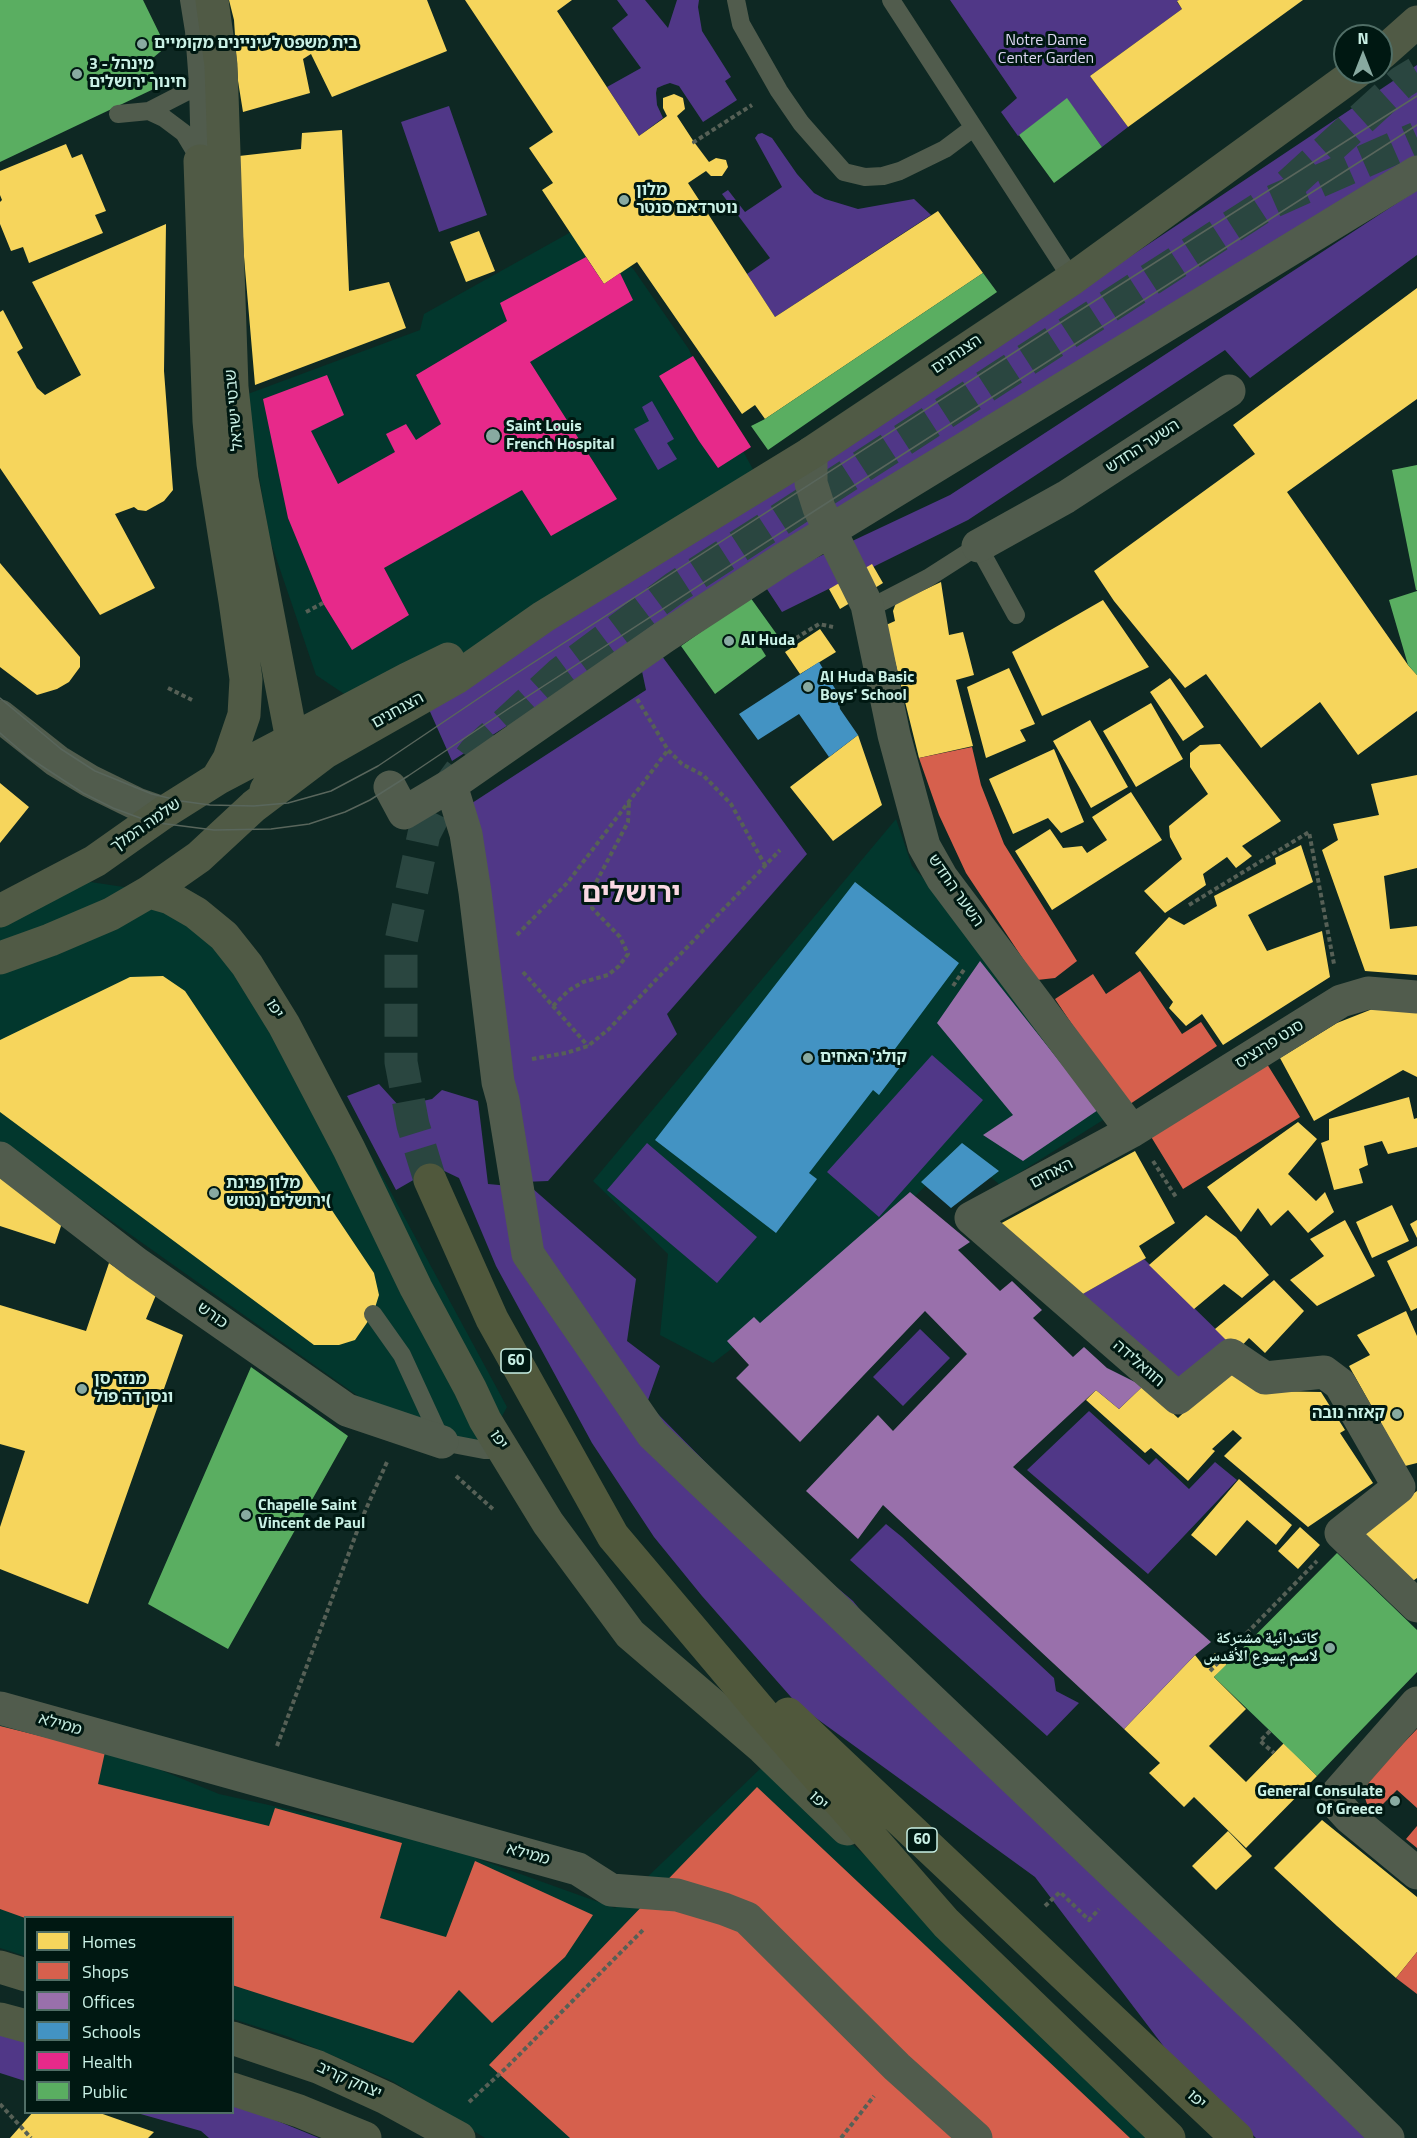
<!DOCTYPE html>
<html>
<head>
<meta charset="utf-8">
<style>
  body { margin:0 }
  #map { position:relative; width:1417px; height:2138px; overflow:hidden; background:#0e2823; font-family:"Titillium Web",sans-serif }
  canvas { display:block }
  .legend { position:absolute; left:24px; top:1916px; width:210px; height:198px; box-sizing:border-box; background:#001812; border:2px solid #506e66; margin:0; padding:8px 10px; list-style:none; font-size:18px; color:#c9f0e5 }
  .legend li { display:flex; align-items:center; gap:12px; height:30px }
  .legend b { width:30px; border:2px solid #506e66 }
  .north { position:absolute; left:1333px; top:24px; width:60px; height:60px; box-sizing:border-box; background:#001812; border:2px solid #506e66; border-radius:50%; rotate:0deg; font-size:16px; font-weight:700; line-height:24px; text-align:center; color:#c9f0e5 }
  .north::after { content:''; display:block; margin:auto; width:21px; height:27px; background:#88aaa1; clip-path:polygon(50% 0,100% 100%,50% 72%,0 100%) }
</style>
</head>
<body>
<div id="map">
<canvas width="1417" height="2138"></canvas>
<ul class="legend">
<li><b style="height:16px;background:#f6d55c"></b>Homes</li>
<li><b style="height:16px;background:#d6604d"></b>Shops</li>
<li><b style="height:16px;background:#9970ab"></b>Offices</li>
<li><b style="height:16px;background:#4393c3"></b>Schools</li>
<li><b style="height:16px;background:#e7298a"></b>Health</li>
<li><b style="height:16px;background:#5aae61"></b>Public</li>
</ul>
<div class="north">N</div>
</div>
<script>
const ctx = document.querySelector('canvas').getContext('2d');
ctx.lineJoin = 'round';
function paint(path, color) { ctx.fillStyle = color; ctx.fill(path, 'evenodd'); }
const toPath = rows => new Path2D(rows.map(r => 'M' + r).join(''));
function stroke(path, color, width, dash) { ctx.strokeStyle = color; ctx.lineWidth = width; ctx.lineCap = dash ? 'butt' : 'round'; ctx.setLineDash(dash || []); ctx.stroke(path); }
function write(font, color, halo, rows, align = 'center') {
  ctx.font = font + ' "Titillium Web","Noto Naskh Arabic","Noto Sans Hebrew",sans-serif'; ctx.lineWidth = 6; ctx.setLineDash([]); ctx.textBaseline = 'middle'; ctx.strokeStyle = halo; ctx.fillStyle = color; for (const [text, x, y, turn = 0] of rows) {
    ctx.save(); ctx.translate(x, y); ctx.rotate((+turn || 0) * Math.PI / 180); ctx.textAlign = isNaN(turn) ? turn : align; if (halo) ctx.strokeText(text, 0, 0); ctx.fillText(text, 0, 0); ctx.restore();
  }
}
paint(toPath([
  [587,223,634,270,688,348,757,477,377,716,316,675,270,540,245,395,420,330,424,314],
  [896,819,912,866,1008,971,1111,1115,1000,1185,960,1151,869,1243,713,1363,660,1335,668,1254,593,1181],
  [84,881,157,892,299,1022,507,1407,484,1450,403,1428,0,1142,0,918],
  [0,1704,219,1794,423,1839,615,1908,761,1768,946,1923,1169,2138,485,2138,392,2081,289,2037,233,2019,232,1918,26,1918,25,1956,0,1948]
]), '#02372d');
paint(toPath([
  [617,0,645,0,668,28,677,0,699,0,698,7,702,31,731,77,725,81,737,100,703,122,679,86,670,83,664,85,657,88,656,93,657,105,663,118,639,136,607,87,641,68,612,28,628,15],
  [950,0,1179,0,1177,2,1182,9,1090,76,1128,127,1102,147,1067,99,1018,136,1001,112,1017,98],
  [1417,65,1417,160,786,547,452,761,427,705,879,424],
  [449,106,487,215,439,232,401,122],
  [762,133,772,138,797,174,814,193,825,199,858,209,914,199,931,215,775,317,747,274,770,258,722,194,728,190,745,212,782,187,755,138,758,134],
  [1417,190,1417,255,1250,378,1225,350,968,520,782,612,763,583,950,495],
  [652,401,674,439,667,443,677,459,658,470,634,429,649,421,642,407],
  [659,652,807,854,667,1014,677,1034,548,1181,523,1182,469,805,646,690,640,662],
  [932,1055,983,1100,879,1217,827,1172],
  [379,1084,399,1106,432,1099,442,1090,478,1101,488,1184,532,1188,636,1279,627,1341,660,1366,647,1403,791,1549,853,1601,987,1767,1371,2138,1256,2138,1177,2064,1035,1877,798,1705,702,1596,654,1537,592,1443,496,1266,459,1178,436,1167,396,1190,347,1096],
  [647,1143,757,1237,717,1283,607,1190],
  [1144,1259,1231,1344,1177,1390,1074,1299],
  [920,1329,950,1358,903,1406,873,1377],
  [1089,1411,1149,1465,1156,1458,1189,1489,1215,1462,1237,1480,1148,1574,1027,1470],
  [886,1524,902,1537,1054,1678,1056,1691,1079,1703,1047,1736,850,1560],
  [0,2035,25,2042,25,2081,0,2073],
  [233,2106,263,2115,319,2138,209,2138,201,2131,137,2113,232,2112]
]), '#503787');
paint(toPath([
  [229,0,427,0,447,51,332,97,311,54,303,59,310,93,243,112,238,81,234,20],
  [465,0,572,0,557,11,639,136,667,116,663,108,663,98,674,94,683,98,685,109,677,116,694,142,709,162,716,158,726,160,728,167,722,176,711,176,706,171,688,183,775,317,938,211,983,273,765,419,755,405,742,414,637,262,604,284,542,190,553,183,529,148,553,132],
  [1179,0,1303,0,1128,127,1090,76,1182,9,1177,1],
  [342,130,349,291,389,282,406,328,255,385,244,257,239,156,301,149,302,133],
  [66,144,72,158,82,154,106,211,95,215,103,233,29,263,23,247,11,251,0,224,0,202,2,200,0,195,0,171],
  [166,224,164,371,173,490,164,501,146,511,138,510,134,507,115,514,155,588,100,615,0,468,0,312,3,310,23,348,17,352,37,388,45,395,81,375,32,282],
  [479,231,495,271,466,282,450,242],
  [1417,288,1417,399,1287,492,1408,665,1417,675,1417,711,1358,755,1320,702,1261,748,1206,674,1185,688,1114,601,1094,571,1255,454,1233,425],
  [0,563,80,657,80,667,69,682,57,689,37,695,0,667],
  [872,564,883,583,840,609,829,589],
  [941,582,949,635,963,632,974,675,956,680,973,746,919,758,886,625,895,621,893,611,896,603],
  [1103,600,1149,667,1042,716,1012,652],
  [820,629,836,652,800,674,785,652],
  [1009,668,1035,724,1020,730,1026,741,986,758,967,687],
  [1170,678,1204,727,1183,741,1150,692],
  [1151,703,1183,759,1136,787,1103,731],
  [1090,720,1128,787,1091,808,1053,741],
  [858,735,882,805,833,841,790,787],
  [1220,744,1281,821,1242,846,1252,856,1236,868,1227,857,1203,874,1206,885,1165,913,1144,891,1182,859,1170,837,1169,826,1208,794,1190,767,1190,753,1200,745],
  [1054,749,1084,822,1061,833,1048,818,1013,834,989,779],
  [1417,775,1417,868,1384,876,1390,929,1417,926,1417,975,1365,971,1322,850,1338,840,1333,824,1379,815,1371,784],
  [0,783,29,807,0,843],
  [1131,792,1162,840,1052,910,1015,851,1050,829,1063,848,1082,846,1087,853,1107,840,1092,817],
  [1301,845,1313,882,1248,915,1267,951,1322,931,1330,977,1223,1045,1202,1014,1186,1026,1169,1008,1173,1002,1135,953,1169,917,1184,925,1217,906,1214,896,1276,864,1275,858],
  [163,976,185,991,374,1273,379,1295,373,1314,355,1340,339,1345,314,1345,0,1112,0,1040,130,977],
  [1375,1008,1417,1008,1417,1077,1403,1070,1314,1121,1280,1058,1337,1023],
  [1409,1097,1414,1119,1417,1118,1417,1147,1388,1154,1382,1141,1364,1146,1368,1165,1359,1169,1363,1183,1334,1190,1321,1143,1329,1140,1329,1119],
  [1298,1122,1317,1139,1288,1174,1316,1201,1325,1192,1334,1212,1308,1233,1288,1210,1271,1226,1258,1208,1241,1232,1207,1187],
  [1135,1151,1175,1223,1139,1246,1146,1258,1074,1299,998,1225],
  [0,1170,63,1220,55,1244,0,1226],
  [1392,1205,1409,1241,1372,1258,1356,1222],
  [1206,1215,1236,1237,1269,1275,1242,1298,1224,1284,1194,1309,1149,1265],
  [1345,1220,1375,1276,1317,1306,1290,1280,1324,1256,1310,1239],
  [1417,1220,1417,1238,1410,1224],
  [1417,1246,1417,1308,1411,1311,1387,1261],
  [109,1263,156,1295,146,1319,183,1335,88,1604,0,1569,0,1527,25,1451,0,1444,0,1305,86,1331],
  [1274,1280,1304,1311,1265,1353,1249,1338,1237,1351,1215,1329],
  [1406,1311,1417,1336,1417,1463,1405,1466,1349,1366,1370,1355,1357,1335],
  [1231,1368,1260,1391,1321,1392,1345,1430,1340,1433,1373,1483,1308,1527,1224,1456,1242,1438,1233,1430,1212,1449,1215,1451,1188,1481,1151,1448,1145,1453,1086,1400,1096,1390,1119,1409,1143,1386,1178,1418],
  [1239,1479,1292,1525,1276,1545,1247,1520,1216,1556,1191,1535],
  [1417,1491,1417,1578,1410,1583,1358,1533],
  [1300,1527,1320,1545,1298,1569,1278,1551],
  [1215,1653,1227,1665,1214,1677,1246,1709,1209,1746,1246,1782,1284,1743,1317,1776,1246,1848,1194,1797,1184,1807,1149,1773,1160,1763,1124,1729,1195,1655,1203,1665],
  [1322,1820,1417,1897,1417,1952,1396,1978,1337,1926,1274,1868],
  [1228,1831,1252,1856,1216,1890,1192,1866],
  [33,2112,97,2112,154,2132,148,2138,10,2138]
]), '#f6d55c');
paint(toPath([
  [972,747,981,785,1004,844,1077,961,1055,978,1037,980,966,873,939,815,919,758],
  [1140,971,1182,1034,1201,1022,1217,1046,1127,1106,1055,999,1093,974,1106,994],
  [1267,1064,1300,1117,1183,1189,1150,1135],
  [0,1726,105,1752,98,1784,269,1826,275,1808,402,1843,380,1918,446,1937,475,1861,593,1915,565,1957,492,2023,459,1990,413,2043,232,1985,232,1918,25,1918,0,1909],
  [1417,1729,1417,1808,1397,1790,1371,1816,1363,1792,1369,1779],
  [757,1787,1130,2138,570,2138,489,2065],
  [1417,1826,1417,1848,1406,1839],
  [1417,1952,1417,1994,1396,1978]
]), '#d6604d');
paint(toPath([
  [980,961,1098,1110,1023,1161,983,1135,1013,1115,937,1023],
  [910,1192,970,1242,958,1250,1000,1291,1012,1281,1042,1310,1033,1318,1073,1357,1084,1347,1107,1368,1143,1386,1119,1409,1096,1390,1013,1467,1211,1642,1195,1655,1124,1729,883,1505,858,1539,806,1491,878,1415,893,1431,967,1354,925,1311,800,1442,736,1378,749,1365,727,1341,754,1317,760,1323]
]), '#9970ab');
paint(toPath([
  [819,662,837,692,840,709,858,735,829,757,799,714,758,740,739,714],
  [855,882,959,963,892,1053,904,1062,879,1095,873,1090,809,1173,817,1179,776,1233,655,1140],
  [962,1143,999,1171,951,1208,921,1182]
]), '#4393c3');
paint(toPath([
  [586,257,604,284,620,273,633,300,530,362,617,499,551,536,522,490,384,568,409,615,352,650,323,603,288,518,263,399,327,375,344,415,311,431,338,484,395,452,386,434,406,424,416,440,441,424,416,375,507,321,500,303],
  [693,356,751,447,718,468,699,441,659,376]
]), '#e7298a');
paint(toPath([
  [0,0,143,0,166,47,148,62,160,86,0,162],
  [1067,98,1102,147,1054,183,1019,135],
  [983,273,997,292,768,450,751,426,765,419],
  [1417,465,1417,590,1416,590,1392,470],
  [1417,591,1417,675,1408,665,1389,600],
  [750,597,778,636,761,648,766,656,715,694,681,646],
  [251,1367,348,1436,228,1649,148,1604],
  [1337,1553,1417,1630,1417,1672,1317,1776,1214,1677]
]), '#5aae61');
stroke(toPath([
  [1289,185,1402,82,1417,73],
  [430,1180,413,1125,401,1062,401,941,424,834,446,791,474,753,561,673,676,587,1267,204,1417,138]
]), '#2a4640', 33, [33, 16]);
stroke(toPath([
  [695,143,694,142,752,105],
  [306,612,323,603],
  [783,646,819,624,833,627],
  [168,688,192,700],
  [637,699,668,750,682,764,703,775,731,804,766,867],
  [1189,905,1309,832,1334,964],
  [517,935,568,882,668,750],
  [523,972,588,1046],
  [953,986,965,968],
  [553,1006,568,991,583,982,608,975,619,966,628,954,620,937,592,908,591,892,628,822,629,803],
  [532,1059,566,1053,588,1046,609,1029,780,850],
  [1153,1161,1176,1197],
  [456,1476,495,1511],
  [1210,1671,1317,1561],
  [1270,1731,1260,1741,1274,1753],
  [277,1746,362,1518,387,1462],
  [1045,1906,1060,1892,1089,1920,1099,1909],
  [469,2102,505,2069,643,1930],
  [0,2104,31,2138],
  [841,2138,874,2096]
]), '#566056', 4, [4.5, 3]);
stroke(toPath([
  [189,0,194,31,198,84,200,161],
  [736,0,741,24,779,91,801,123,844,172,865,177,883,176,900,171,945,149,973,128],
  [891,0,1072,279],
  [149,111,164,118,184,133,199,158],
  [118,114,149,111,184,93,206,78],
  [868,609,928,578,978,546,1016,615],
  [373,1314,402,1355,442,1442,484,1450,505,1450]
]), '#515c4d', 18);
stroke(toPath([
  [811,453,811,483,819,508,867,605,894,735,924,846,942,878,1132,1131],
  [978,546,1066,497,1229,391],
  [0,716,57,761,90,781,137,804,163,813],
  [451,785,664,637,782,560,1417,172],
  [390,787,404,813,451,785,466,834,475,892,498,1082,503,1100,528,1254,652,1434,1283,2035,1388,2138],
  [1417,997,1368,993,1341,1001,1132,1131,971,1218,1178,1398,1231,1355,1265,1378,1324,1372,1340,1384,1399,1487,1341,1533,1417,1606],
  [0,1158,136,1263,347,1410,442,1442],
  [1417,1703,1337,1794,1339,1806,1349,1817,1417,1873],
  [0,1708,578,1869,611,1890,677,1895,724,1909,747,1918,897,2067,976,2138]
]), '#515c4d', 33);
stroke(toPath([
  [212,0,221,65,232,387,242,479,292,740,286,758,266,790],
  [1381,54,1417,22],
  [200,161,209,421,213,464,235,601,246,679,244,715,229,759,217,779],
  [149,892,170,898,196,913,224,936,247,965,284,1025,349,1149,416,1288,470,1388,485,1420,548,1523,630,1634,763,1748,847,1829],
  [0,911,95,861,163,813,217,779,407,679,448,659],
  [0,958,50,940,111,914,149,892,199,857,254,806,324,753,456,678,543,617,811,453,1072,279,1357,72],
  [0,1967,26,1975],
  [0,2019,26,2026],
  [232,2038,318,2067,386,2098,459,2138],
  [232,2089,299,2111,365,2138]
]), '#505a45', 33);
stroke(toPath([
  [430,1180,492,1319,613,1536,764,1715,946,1923,1169,2138],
  [788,1714,1237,2138]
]), '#50583c', 33);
stroke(toPath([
  [0,698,61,749,95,771,152,794,181,801,210,805,254,806,288,803,331,791,378,766,494,688,1049,330,1417,96],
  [0,733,28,757,83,793,113,808,151,822,214,830,271,829,309,824,345,812,370,800,408,776,508,709,819,508,1417,125]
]), '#59665c', 1.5);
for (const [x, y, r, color] of [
  [142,44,6,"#88aaa1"],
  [77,74,6,"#88aaa1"],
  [624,200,6,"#88aaa1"],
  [493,436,8,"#88aaa1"],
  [729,641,6,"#88aaa1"],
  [808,687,6,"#88aaa1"],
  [808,1058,6,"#88aaa1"],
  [214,1193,6,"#88aaa1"],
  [82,1389,6,"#88aaa1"],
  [1397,1414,6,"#88aaa1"],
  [246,1515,6,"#88aaa1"],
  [1330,1648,6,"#88aaa1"],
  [1395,1801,6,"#88aaa1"]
]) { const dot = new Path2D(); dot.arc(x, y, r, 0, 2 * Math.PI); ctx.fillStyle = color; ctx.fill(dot); stroke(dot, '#001812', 2); }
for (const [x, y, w] of [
  [516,1361,30],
  [922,1840,30]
]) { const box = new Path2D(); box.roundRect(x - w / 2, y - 12, w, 24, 4.5); ctx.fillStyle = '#001812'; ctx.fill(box); stroke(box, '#c9f0e5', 1.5); }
write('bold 15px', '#c9f0e5', null, [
  ["60",516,1361],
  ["60",922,1840]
]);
write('16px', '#dfd9f4', '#001812', [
  ["Notre Dame",1046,41],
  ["Center Garden",1046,59]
]);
write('bold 16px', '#c9f0e5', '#001812', [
  ["בית משפט לעיניינים מקומיים",154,44],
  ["3 - מינהל",89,65],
  ["חינוך ירושלים",89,83],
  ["מלון",636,191],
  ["נוטרדאם סנטר",636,209],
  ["Saint Louis",506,427],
  ["French Hospital",506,445],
  ["Al Huda",741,641],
  ["Al Huda Basic",820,678],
  ["Boys' School",820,696],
  ["קולג' האחים",820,1058],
  ["מלון פנינת",226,1184],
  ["ירושלים (נטוש(",226,1202],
  ["מנזר סן",94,1380],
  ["ונסן דה פול",94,1398],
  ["קאזה נובה",1385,1414,"right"],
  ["Chapelle Saint",258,1506],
  ["Vincent de Paul",258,1524],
  ["كاتدرائية مشتركة",1318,1639,"right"],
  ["لاسم يسوع الأقدس",1318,1657,"right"],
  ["General Consulate",1383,1792,"right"],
  ["Of Greece",1383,1810,"right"]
], 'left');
write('16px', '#c9f0e5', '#001812', [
  ["הצנחנים",957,355,-34],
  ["שבטי ישראל",235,410,-95],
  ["השער החדש",1143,447,-33],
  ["הצנחנים",398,711,-29],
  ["שלמה המלך",146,826,-35],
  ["השער החדש",955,891,55],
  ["יפו",274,1009,59],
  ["סנט פרנציס",1270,1045,-32],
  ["האחים",1052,1174,-28],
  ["כורש",212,1316,35],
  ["חוואלידה",1138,1364,41],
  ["יפו",498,1440,57],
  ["ממילא",60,1725,16],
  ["יפו",818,1801,44],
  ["ממילא",528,1855,15],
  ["יצחק קריב",349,2081,24],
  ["יפו",1196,2100,43]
]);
write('bold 28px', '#fad8e3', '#001812', [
  ["ירושלים",631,895]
]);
</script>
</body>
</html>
